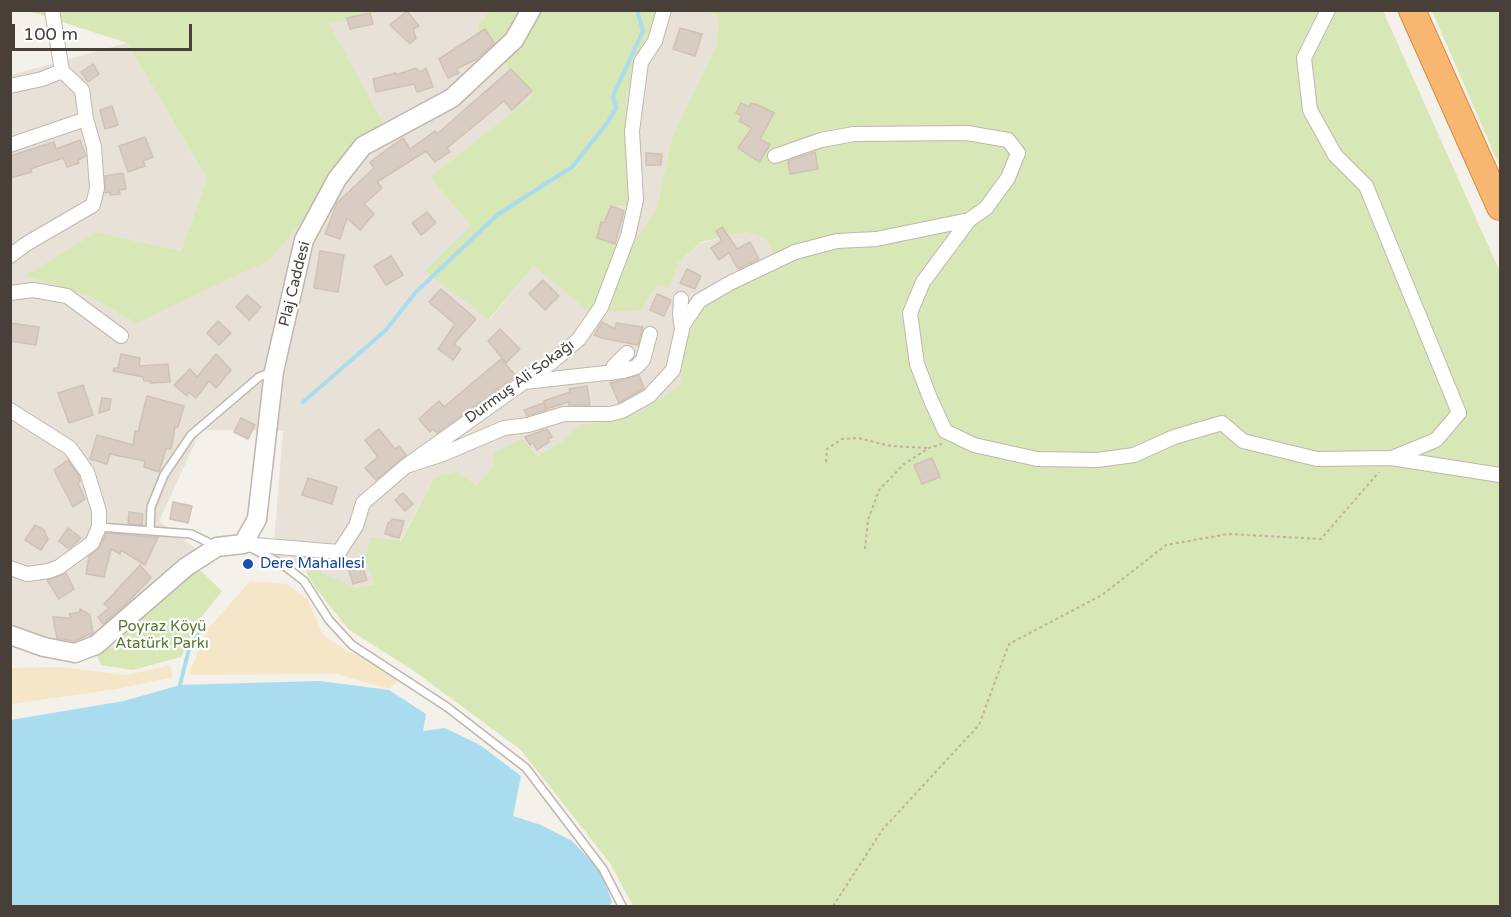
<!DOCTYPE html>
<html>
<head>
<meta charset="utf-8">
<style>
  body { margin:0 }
  #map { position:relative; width:1511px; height:917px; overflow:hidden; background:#f4f0ea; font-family:"Varela Round",sans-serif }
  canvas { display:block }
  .frame { position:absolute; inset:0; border:12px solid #483f38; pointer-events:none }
  .scale { position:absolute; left:12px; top:24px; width:180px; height:27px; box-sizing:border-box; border:3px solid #483f38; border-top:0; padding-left:8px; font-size:18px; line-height:21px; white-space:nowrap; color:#483f38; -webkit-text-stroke:4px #fff; paint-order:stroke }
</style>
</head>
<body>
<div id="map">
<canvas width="1511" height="917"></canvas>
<div class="frame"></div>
<div class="scale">100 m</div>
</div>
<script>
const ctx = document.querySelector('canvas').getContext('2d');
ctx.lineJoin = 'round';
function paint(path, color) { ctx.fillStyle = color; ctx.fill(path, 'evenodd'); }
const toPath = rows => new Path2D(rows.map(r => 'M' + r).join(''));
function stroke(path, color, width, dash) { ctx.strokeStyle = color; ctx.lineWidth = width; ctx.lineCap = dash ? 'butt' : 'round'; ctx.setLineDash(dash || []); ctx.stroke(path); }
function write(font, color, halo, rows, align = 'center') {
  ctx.font = font + ' "Varela Round",sans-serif'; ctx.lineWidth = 4.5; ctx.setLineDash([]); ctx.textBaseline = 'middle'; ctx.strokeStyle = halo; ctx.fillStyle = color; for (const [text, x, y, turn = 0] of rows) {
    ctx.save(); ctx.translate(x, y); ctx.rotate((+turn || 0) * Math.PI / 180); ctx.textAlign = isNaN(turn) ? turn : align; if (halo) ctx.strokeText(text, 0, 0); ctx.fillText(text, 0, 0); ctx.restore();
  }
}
paint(toPath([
  [379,11,489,11,477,29,531,97,430,177,471,226,490,319,534,266,657,284,669,289,678,263,701,243,746,232,766,239,780,265,682,364,681,385,640,412,614,421,581,424,562,441,538,456,522,439,477,485,456,471,435,477,400,541,365,559,374,584,357,588,273,555,283,431,201,430,159,521,196,549,82,656,11,643,11,75,127,43,207,178,181,251,96,232,26,276,89,296,136,323,328,24,373,15],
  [656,11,703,11,721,16,716,47,672,137,656,211,630,249,601,240,612,207,630,205,631,126,625,98]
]), '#e8e1d8');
paint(toPath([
  [29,11,379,11,373,15,329,24,384,125,269,260,136,323,89,296,25,276,96,232,181,251,207,178,127,43],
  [489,11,656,11,625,98,631,126,630,205,612,207,602,240,629,249,656,211,672,137,716,47,720,16,703,11,1383,11,1500,272,1500,906,633,906,610,863,521,750,414,671,348,629,315,587,308,576,305,566,357,588,374,584,365,559,371,537,401,541,435,477,456,471,477,485,493,468,494,453,522,439,538,456,562,441,581,424,614,421,640,412,680,385,685,341,700,313,715,296,779,265,766,239,746,232,701,242,678,263,669,289,657,284,641,310,590,312,534,266,489,319,425,271,471,226,430,177,531,97,477,28],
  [1432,11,1500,11,1500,167,1463,82],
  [201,571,222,591,199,620,181,657,133,670,101,665,96,653,113,646,183,578]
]), '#d7e7b5');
paint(toPath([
  [250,581,287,584,307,599,323,635,348,652,374,661,398,680,389,689,337,674,188,675,208,629],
  [170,665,173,677,117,689,11,704,11,668,61,667,127,675]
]), '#f6e6c8');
paint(toPath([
  [319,681,389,690,426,714,423,731,445,728,480,745,521,776,513,816,541,825,572,841,601,871,612,902,609,906,11,906,11,720,124,701,180,685]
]), '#a9dcee');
stroke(toPath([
  [303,402,386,330,415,293,497,215,572,167,608,122,616,108,613,96,643,31,637,10],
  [180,685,189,649,205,623]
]), '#a9dcee', 4);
const building = toPath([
  [407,11,419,26,413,29,416,38,410,44,390,25,407,11],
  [370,13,373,24,350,29,347,18,370,13],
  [680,28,702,34,695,56,673,49,680,28],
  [485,29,494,43,477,59,456,69,459,73,448,78,439,59,485,29],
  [93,64,99,74,88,82,81,72,93,64],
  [416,68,420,72,426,68,433,87,417,92,414,84,376,92,373,79,396,73,396,75,416,68],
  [511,69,532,91,512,110,504,101,447,148,450,152,435,162,426,151,377,182,382,188,364,204,374,214,360,230,347,218,340,239,325,234,337,203,374,168,370,162,403,138,410,149,435,131,437,134,511,69],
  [741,103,749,107,751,103,758,105,774,113,760,139,770,145,759,162,738,148,752,128,739,121,742,116,736,113,741,103],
  [112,106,118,125,105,129,100,110,112,106],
  [145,137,153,157,143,161,145,166,128,172,119,146,145,137],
  [80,140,86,156,78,160,79,163,67,167,63,158,30,169,32,172,10,178,10,156,54,142,56,149,80,140],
  [815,152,818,169,790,174,788,161,815,152],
  [646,153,662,154,661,165,646,165,646,153],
  [123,173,126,189,119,190,120,194,110,195,110,192,105,193,105,176,123,173],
  [611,206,624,211,615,244,597,238,601,222,604,223,611,206],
  [427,212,436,223,421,235,412,223,427,212],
  [722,227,737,249,750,242,759,259,738,269,729,253,719,260,711,248,722,241,716,231,722,227],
  [320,251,344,255,338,292,314,288,320,251],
  [391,256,403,275,386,285,374,266,391,256],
  [687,269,701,276,695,289,680,283,687,269],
  [543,280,559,296,545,310,529,294,543,280],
  [441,289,476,319,454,344,461,349,453,360,438,349,455,324,429,302,441,289],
  [657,294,671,300,664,316,650,310,657,294],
  [247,295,261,307,249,320,236,307,247,295],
  [218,321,231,333,219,345,207,333,218,321],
  [602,322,615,329,616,323,643,327,638,345,602,338,594,335,602,322],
  [10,323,39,327,36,345,10,341,10,323],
  [500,329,520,349,506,363,488,341,500,329],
  [121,354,140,358,139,366,168,364,170,382,150,383,151,381,144,381,143,377,113,371,114,368,118,368,121,354],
  [216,354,231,370,216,388,209,381,196,398,188,392,187,396,174,385,190,369,197,377,216,354],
  [501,359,516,376,437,433,433,429,430,432,419,419,439,401,444,407,501,359],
  [639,375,644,388,619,403,610,383,639,375],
  [83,385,93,415,69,423,58,393,83,385],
  [587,386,590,405,569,405,568,402,547,409,544,401,570,392,569,389,587,386],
  [147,396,184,406,178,427,175,427,171,449,166,449,159,472,144,467,145,461,110,454,107,464,90,459,97,435,133,445,135,431,138,432,147,396],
  [102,398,111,399,109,410,99,413,102,398],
  [544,403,546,410,527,416,524,410,544,403],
  [241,418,255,425,248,439,234,432,241,418],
  [379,429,395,449,399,446,406,455,376,480,365,468,378,457,365,440,379,429],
  [547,429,552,437,548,439,549,442,537,450,533,443,530,445,525,437,547,429],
  [932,458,940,477,922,484,914,465,932,458],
  [68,460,79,476,80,481,78,483,85,499,73,507,54,470,68,460],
  [308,478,337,487,332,504,302,495,308,478],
  [403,493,413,504,405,511,395,500,403,493],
  [173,502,192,506,188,523,170,519,173,502],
  [129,512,143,514,142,525,128,524,129,512],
  [393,519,404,521,399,538,385,534,388,523,393,519],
  [35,525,44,530,48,539,41,550,25,540,35,525],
  [68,528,81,538,69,549,59,541,68,528],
  [106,533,149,537,158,537,145,565,121,550,120,554,111,549,104,577,86,574,89,556,100,547,106,533],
  [361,563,367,580,353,584,348,567,361,563],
  [140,565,151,578,129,601,103,624,98,617,109,608,104,604,140,565],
  [66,573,74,589,59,599,47,580,66,573],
  [80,609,90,615,93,633,74,641,57,638,53,617,72,618,69,614,80,612,80,609]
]);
paint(building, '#d9cdc3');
stroke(building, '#d0c1b3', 1.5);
const service = toPath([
  [99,527,191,534,216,546],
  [150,531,151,507,164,475,191,435,259,377,272,372],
  [251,548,282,564,304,581,329,620,352,645,447,707,526,768,603,869,622,906]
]);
const minor = toPath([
  [52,10,62,71],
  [1328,10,1304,58,1310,110,1335,155,1366,186,1459,413,1436,440,1392,458],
  [10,86,42,79,62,71],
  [10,145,86,119],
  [775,156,821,140,854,134,967,133,1008,140,1018,153,1008,178,986,208,969,220],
  [10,256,26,244,93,205,97,188,94,147,86,119,82,90,62,71],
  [10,293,33,290,67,296,121,336],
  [681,299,680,315,682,329],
  [611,373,614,366,627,353],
  [525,382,623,371,636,367,643,360,650,334],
  [10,410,70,448,87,472,99,511,99,527,92,543,59,567,49,571,27,574,10,568],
  [406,466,443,454,504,428,528,425,564,414,610,414,622,411,649,396,673,370,683,325,699,301,730,283,795,252,837,241,876,239,969,220,923,282,910,313,917,364,930,398,945,431,974,445,1037,459,1097,460,1134,455,1174,437,1222,423,1243,441,1317,459,1391,458,1500,475],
  [243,544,339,552,356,526,363,503,406,466,552,362,579,339,601,307,628,236,636,200,632,131,641,62,655,41,664,10]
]);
const tertiary = toPath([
  [10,635,44,647,75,653,96,645,186,567,217,547,243,544,257,519,274,371,304,240,337,179,363,146,452,98,514,40,531,10]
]);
const motorway = toPath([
  [1412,10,1500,207]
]);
stroke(service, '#c0b6ad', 10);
stroke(minor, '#c0b6ad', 16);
stroke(tertiary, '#c0b6ad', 21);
stroke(motorway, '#d88a40', 28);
stroke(toPath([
  [826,462,827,449,842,439,858,438,891,446,929,448],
  [865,549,868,520,879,490,904,464,929,448,942,444],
  [833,906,883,829,979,725,1009,644,1102,595,1166,545,1228,534,1321,539,1379,472]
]), '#c1b09e', 2, [3, 3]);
stroke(service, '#fff', 7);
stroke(minor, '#fff', 14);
stroke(tertiary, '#fff', 18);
stroke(motorway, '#f8b771', 26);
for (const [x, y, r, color] of [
  [248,564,6,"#1a4fb4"]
]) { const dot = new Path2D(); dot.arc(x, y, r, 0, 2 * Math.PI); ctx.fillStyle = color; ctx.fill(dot); stroke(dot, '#fff', 2); }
write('15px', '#483f38', '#fff', [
  ["Plaj Caddesi",295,284,-76],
  ["Durmuş Ali Sokağı",520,382,-36]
]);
write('15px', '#164399', '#fff', [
  ["Dere Mahallesi",260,564]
], 'left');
write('15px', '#54782d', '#fff', [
  ["Poyraz Köyü",162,627],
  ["Atatürk Parkı",162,644]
]);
</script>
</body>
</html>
